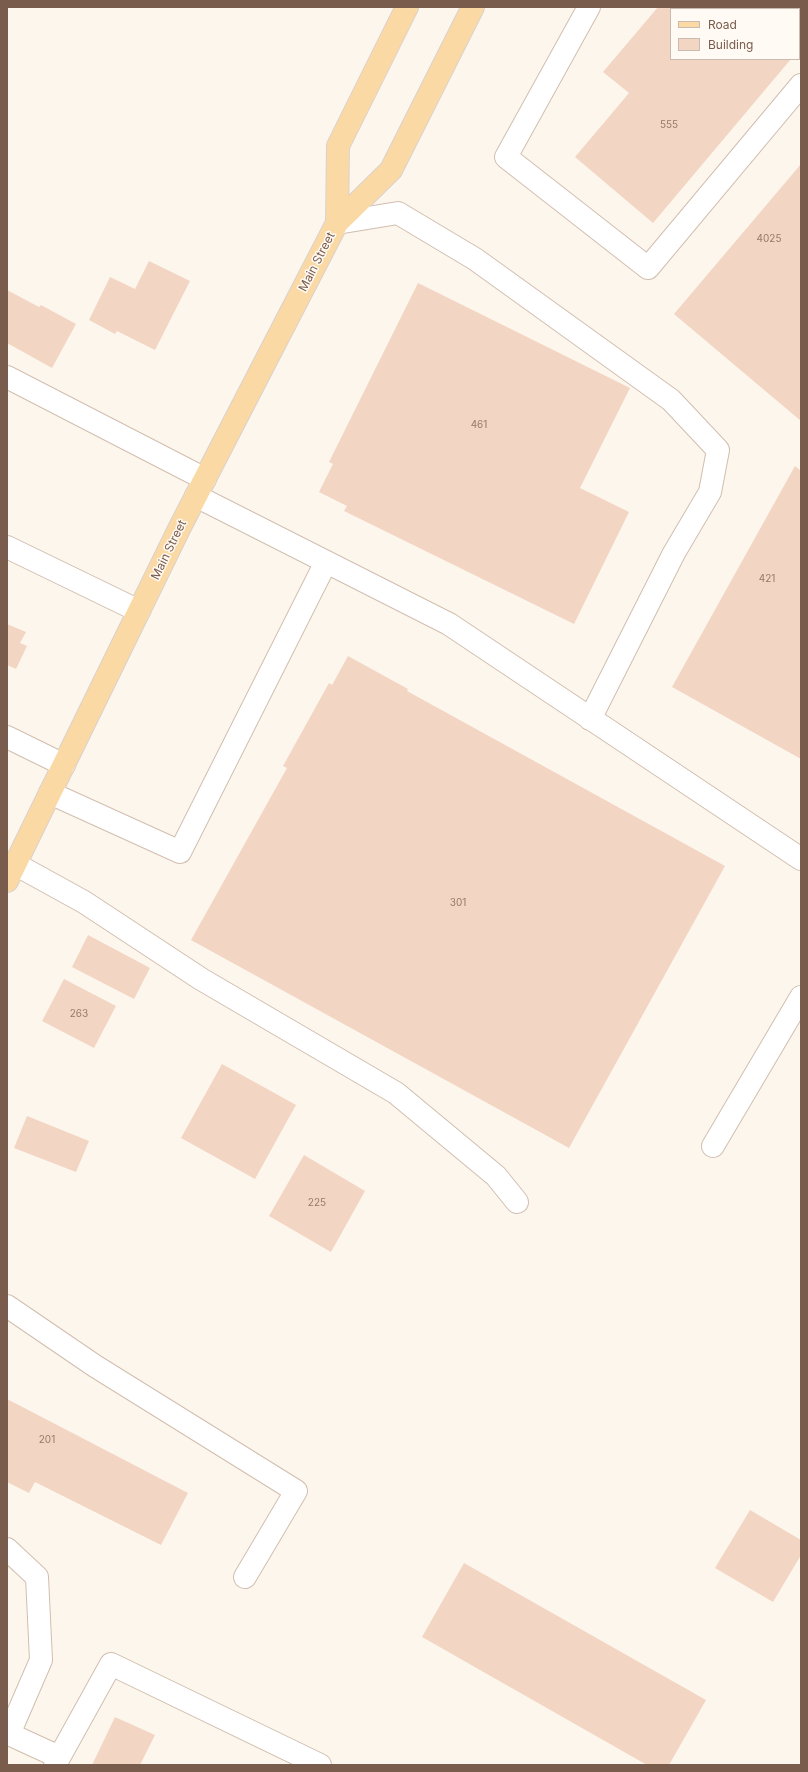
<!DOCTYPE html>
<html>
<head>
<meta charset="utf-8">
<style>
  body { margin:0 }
  #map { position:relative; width:808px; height:1772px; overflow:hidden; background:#fdf6ec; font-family:Inter,sans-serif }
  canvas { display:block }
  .frame { position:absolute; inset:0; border:8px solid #7a5c4d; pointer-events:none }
  .legend { position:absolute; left:670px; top:8px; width:130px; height:52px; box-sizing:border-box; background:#fffaf3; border:1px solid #cabbb1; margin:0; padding:5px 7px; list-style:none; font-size:12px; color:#7a5c4d }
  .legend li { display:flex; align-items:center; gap:8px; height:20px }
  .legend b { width:20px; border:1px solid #cabbb1 }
</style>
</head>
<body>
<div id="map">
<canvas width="808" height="1772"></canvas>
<div class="frame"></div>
<ul class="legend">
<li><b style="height:5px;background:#fbd9a5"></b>Road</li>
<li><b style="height:11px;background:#f3d5c3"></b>Building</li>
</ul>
</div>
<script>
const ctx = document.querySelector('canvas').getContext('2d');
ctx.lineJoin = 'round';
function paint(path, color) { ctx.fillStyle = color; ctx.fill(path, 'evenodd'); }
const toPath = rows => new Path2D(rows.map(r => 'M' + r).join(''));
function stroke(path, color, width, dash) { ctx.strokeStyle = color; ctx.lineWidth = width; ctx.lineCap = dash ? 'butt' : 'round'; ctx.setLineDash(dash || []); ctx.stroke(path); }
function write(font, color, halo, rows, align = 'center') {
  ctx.font = font + ' Inter,sans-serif'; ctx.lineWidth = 3; ctx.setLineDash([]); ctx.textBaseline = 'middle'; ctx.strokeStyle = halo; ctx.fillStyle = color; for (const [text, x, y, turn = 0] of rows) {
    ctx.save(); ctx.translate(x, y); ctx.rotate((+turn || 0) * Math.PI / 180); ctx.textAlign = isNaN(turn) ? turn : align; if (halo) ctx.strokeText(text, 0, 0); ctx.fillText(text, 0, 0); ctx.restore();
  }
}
paint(toPath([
  [658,7,801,7,801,47,799,49,799,9,671,9,671,59,791,59,653,223,575,157,629,93,603,72],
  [801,164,801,421,674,314],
  [149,261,190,281,155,350,117,331,115,334,89,320,110,277,135,289],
  [418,283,630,388,580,488,629,512,574,624,344,511,347,506,319,492,333,464,329,462],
  [7,290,39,307,41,305,76,324,52,368,7,343],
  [795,466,801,471,801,759,672,687],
  [7,624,26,632,20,643,27,646,16,669,7,665],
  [348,656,408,689,407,691,725,866,569,1148,191,940,287,768,283,766,329,683,332,685],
  [88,935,150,968,134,999,72,967],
  [64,979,116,1006,94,1048,42,1021],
  [222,1064,296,1105,255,1179,181,1138],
  [27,1116,89,1141,76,1172,14,1148],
  [304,1155,365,1191,331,1252,269,1216],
  [7,1399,188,1493,161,1545,35,1482,29,1493,7,1482],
  [750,1510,801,1540,801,1555,773,1602,715,1568],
  [464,1563,706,1700,669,1765,647,1765,422,1637],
  [115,1717,155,1735,140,1765,92,1765]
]), '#f3d5c3');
const minor = toPath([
  [589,7,506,157,648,268,801,85],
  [337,223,398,213,475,259,671,400,718,450,710,492,674,553,590,719],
  [7,377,205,479],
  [196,496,449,624,801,859],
  [7,547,139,611],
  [7,737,64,765],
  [50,793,180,852,326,562],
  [15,864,84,902,201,979,396,1093,496,1176,517,1202],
  [713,1146,801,997],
  [7,1306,95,1366,296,1491,245,1577],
  [7,1549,37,1577,41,1660,9,1734,59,1757],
  [55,1765,111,1664,320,1765]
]);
const major = toPath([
  [337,223,338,146,407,7],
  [7,881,180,527,337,223,391,170,473,7]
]);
stroke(minor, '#d1beb0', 24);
stroke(major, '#dad1cd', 24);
stroke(minor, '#fff', 22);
stroke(major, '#fbd9a5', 22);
write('10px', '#987a6a', null, [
  ["555",669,125],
  ["4025",769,239],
  ["461",479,425],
  ["421",767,579],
  ["301",458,903],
  ["263",79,1014],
  ["225",317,1203],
  ["201",47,1440]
]);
write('12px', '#7a5c4d', '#fffaf3', [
  ["Main Street",317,262,-63],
  ["Main Street",169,550,-64]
]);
</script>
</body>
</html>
